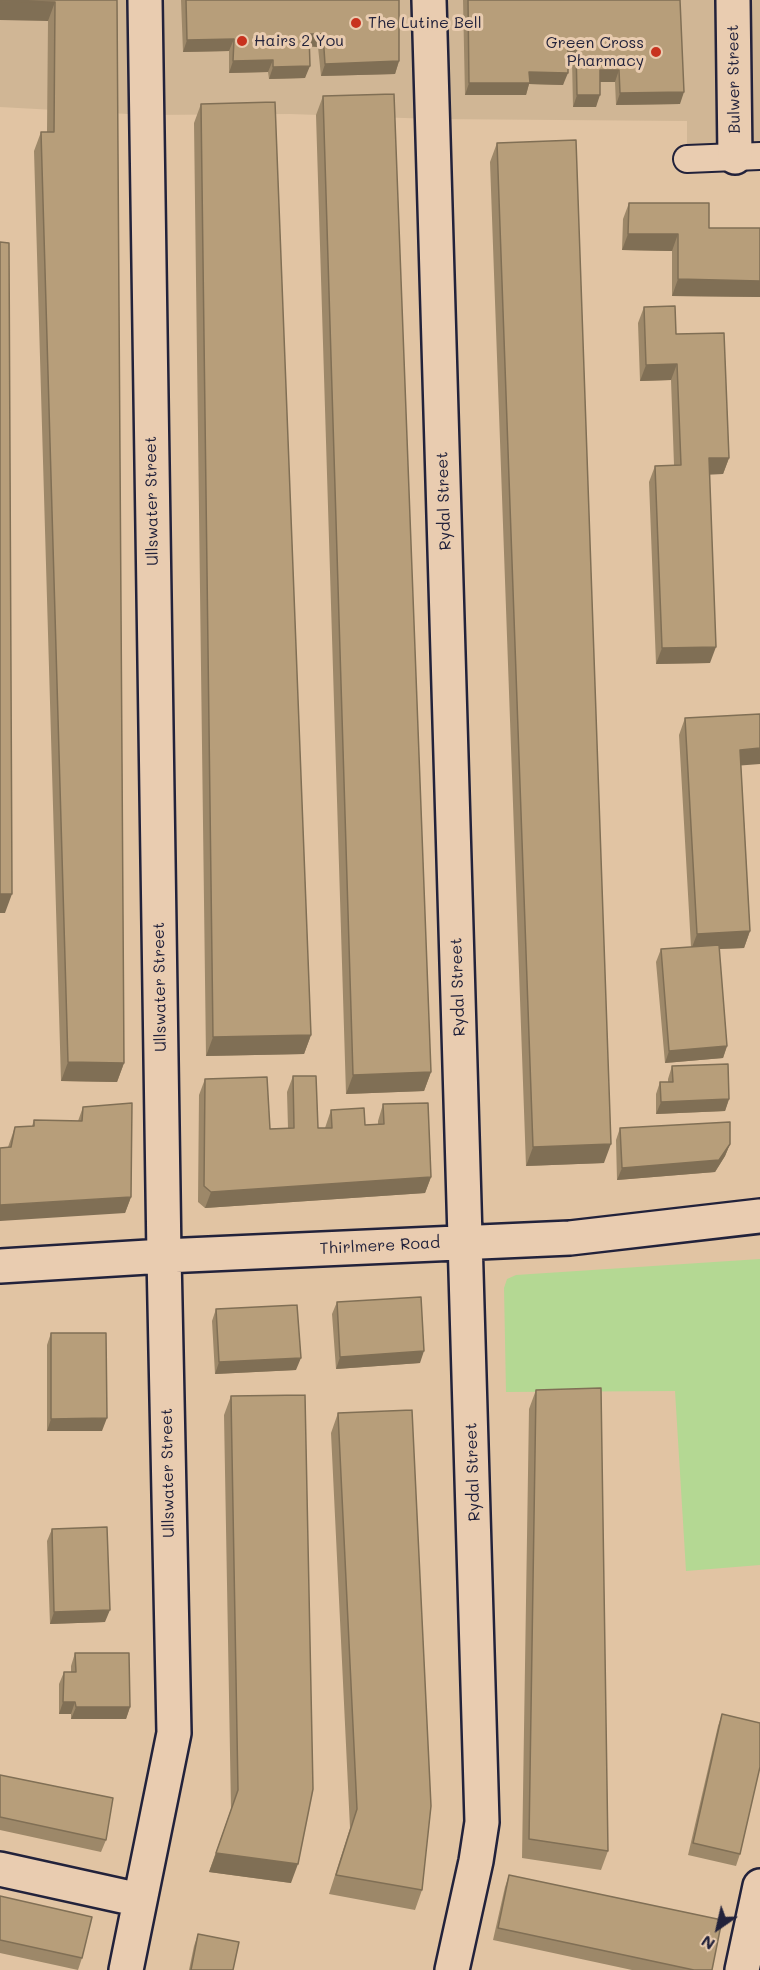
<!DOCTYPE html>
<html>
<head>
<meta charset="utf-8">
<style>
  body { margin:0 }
  #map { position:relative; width:760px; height:1970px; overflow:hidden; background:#e1c4a3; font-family:Mali,sans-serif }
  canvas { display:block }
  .north { position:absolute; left:688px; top:1898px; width:60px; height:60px; -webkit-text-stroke:4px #e9ccb0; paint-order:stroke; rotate:214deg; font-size:16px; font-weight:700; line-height:24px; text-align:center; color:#22223b }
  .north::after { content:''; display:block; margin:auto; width:21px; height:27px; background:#22223b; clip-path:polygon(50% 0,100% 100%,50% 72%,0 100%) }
</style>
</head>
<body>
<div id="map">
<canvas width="760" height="1970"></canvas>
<div class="north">N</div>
</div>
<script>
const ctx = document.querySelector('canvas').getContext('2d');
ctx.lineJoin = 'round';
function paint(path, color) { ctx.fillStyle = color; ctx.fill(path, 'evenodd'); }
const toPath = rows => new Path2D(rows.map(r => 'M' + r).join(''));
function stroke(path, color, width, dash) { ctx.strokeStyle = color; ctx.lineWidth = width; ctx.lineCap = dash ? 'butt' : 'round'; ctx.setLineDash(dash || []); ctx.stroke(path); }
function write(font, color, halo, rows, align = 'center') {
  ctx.font = font + ' Mali,sans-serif'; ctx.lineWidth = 6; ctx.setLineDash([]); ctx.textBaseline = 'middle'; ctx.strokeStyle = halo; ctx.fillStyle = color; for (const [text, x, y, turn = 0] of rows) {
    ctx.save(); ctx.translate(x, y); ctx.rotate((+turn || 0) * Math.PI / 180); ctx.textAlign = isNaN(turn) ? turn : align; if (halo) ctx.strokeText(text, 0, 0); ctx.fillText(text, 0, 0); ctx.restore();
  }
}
paint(toPath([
  [0,0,760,0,760,156,687,159,687,121,433,119,290,114,146,115,0,107]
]), '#d0b695');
paint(toPath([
  [760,1259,760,1565,686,1571,675,1391,506,1392,504,1288,507,1279,516,1275]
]), '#b4d893');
const lane = toPath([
  [687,159,760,156]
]);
const street = toPath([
  [429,0,482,1822,476,1861,452,1970],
  [733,0,735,157],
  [0,1266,164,1256,570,1238,760,1216],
  [0,1869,140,1900],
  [126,1970,174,1733,164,1256,145,0],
  [742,1970,760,1886]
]);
stroke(lane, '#22223b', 30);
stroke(street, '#22223b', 38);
stroke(lane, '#e9ccb0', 26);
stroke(street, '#e9ccb0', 33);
paint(toPath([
  [0,0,117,0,124,1063,117,1082,61,1081,34,151,41,132,47,132,48,21],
  [181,0,399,0,399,61,395,74,321,76,318,47,309,46,305,78,269,79,268,72,229,73,229,51,183,52],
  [463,0,680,0,680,104,616,105,615,82,600,82,596,107,573,107,572,60,568,60,563,85,529,84,526,95,465,95],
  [323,96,431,1072,424,1091,346,1094,316,115],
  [201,104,311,1035,304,1054,206,1056,194,123],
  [497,143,604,1163,526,1166,490,162],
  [629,203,709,228,760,228,760,297,672,296,672,251,622,250,623,219],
  [644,307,676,334,729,458,723,474,709,474,710,663,656,664,649,482,655,466,674,465,671,380,640,381,638,323],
  [685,718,741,766,750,931,744,948,719,949,727,1046,723,1058,665,1063,656,962,661,949,691,947,679,735],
  [672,1066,729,1099,725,1111,656,1114,656,1094,660,1082,668,1082,668,1079],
  [293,1076,318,1128,325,1128,331,1110,365,1125,378,1124,378,1121,383,1104,431,1177,425,1193,205,1208,198,1202,199,1095,205,1079,270,1129,288,1128,287,1092],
  [83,1107,131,1197,125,1213,8,1147,15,1127,32,1126,34,1120,78,1121],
  [620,1128,730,1144,725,1156,715,1172,617,1180,616,1140],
  [337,1302,420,1363,336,1369,332,1314],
  [216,1309,296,1370,215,1374,212,1321],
  [51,1333,102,1431,47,1431,47,1345],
  [536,1390,608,1851,601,1870,522,1858,529,1409],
  [231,1396,291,1883,209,1872,231,1809,224,1415],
  [338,1413,422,1890,415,1910,329,1894,350,1828,331,1433],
  [52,1529,105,1622,50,1624,47,1541],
  [75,1653,130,1707,126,1719,71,1719,71,1714,59,1714,59,1684,64,1672,71,1672,71,1666],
  [722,1714,740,1854,736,1866,688,1855,718,1726],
  [0,1775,106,1840,101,1852,0,1830],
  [509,1875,712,1970,632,1970,493,1940,505,1887],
  [0,1896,82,1958,78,1970,0,1953],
  [198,1934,233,1970,189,1970,194,1946]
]), '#9d8869');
paint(toPath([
  [0,1,55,2,48,21,0,20],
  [309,34,323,34,318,47,305,46],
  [234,39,229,51,183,52,187,40],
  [568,48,576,48,572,60,564,60],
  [273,60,268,72,229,73,233,61],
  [399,61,395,74,321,76,325,64],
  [310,66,305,78,269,79,273,67],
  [600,70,619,70,615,82,595,82],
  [529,72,568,73,563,85,529,84,526,95,465,95,469,83],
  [684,92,680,104,616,105,620,93],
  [577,95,600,95,596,107,573,107],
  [628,234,678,234,672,251,622,250],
  [678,279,760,281,760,297,672,296],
  [677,364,671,380,640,381,646,365],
  [709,458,729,458,723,474,703,475],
  [716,647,710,663,656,664,662,648],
  [760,748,760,764,734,766,740,750],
  [0,894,12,894,5,913,0,913],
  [750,931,744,948,691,950,697,934],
  [311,1035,304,1054,206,1056,213,1037],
  [727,1046,723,1058,665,1063,669,1051],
  [68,1062,124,1063,117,1082,61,1081],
  [431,1072,424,1091,346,1094,353,1075],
  [729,1099,725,1111,656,1114,661,1102],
  [611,1144,604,1163,526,1166,533,1147],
  [730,1144,725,1156,715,1172,617,1180,622,1168],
  [431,1177,425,1193,205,1208,211,1192],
  [131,1197,125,1213,0,1221,0,1205],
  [424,1351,420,1363,336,1369,340,1357],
  [301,1358,296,1370,215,1374,219,1362],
  [107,1418,102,1431,47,1431,51,1419],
  [110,1610,105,1622,50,1624,54,1612],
  [63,1702,75,1702,71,1714,59,1714],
  [76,1707,130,1707,126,1719,71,1719],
  [216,1853,298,1864,291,1883,209,1872]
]), '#806f55');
const building = toPath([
  [0,0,117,0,124,1063,68,1062,41,132,54,132,55,2,0,1,0,0],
  [186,0,399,0,399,61,325,64,323,34,309,34,310,66,273,67,273,60,233,61,234,39,187,40,186,0],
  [468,0,680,0,684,92,620,93,619,70,600,70,600,95,577,95,576,48,568,48,568,73,529,72,530,83,469,83,468,0],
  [394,94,431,1072,353,1075,323,96,394,94],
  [275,102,311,1035,213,1037,201,104,275,102],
  [576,140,611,1144,533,1147,497,143,576,140],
  [629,203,709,203,709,228,760,228,760,281,678,279,678,234,628,234,629,203],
  [0,242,9,243,12,894,0,894,0,242],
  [675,306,676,334,724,333,729,458,709,458,716,647,662,648,655,466,681,465,677,364,646,365,644,307,675,306],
  [760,714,760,748,740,750,750,931,697,934,685,718,760,714],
  [719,945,727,1046,669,1051,661,949,719,945],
  [728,1064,729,1099,661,1102,660,1082,673,1082,672,1066,728,1064],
  [293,1076,316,1076,318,1128,332,1128,331,1110,364,1108,365,1125,384,1124,383,1104,428,1103,431,1177,211,1192,204,1186,205,1079,267,1077,270,1129,294,1128,293,1076],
  [132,1103,131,1197,0,1205,0,1148,11,1147,15,1127,34,1126,34,1120,82,1121,83,1107,132,1103],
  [730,1122,730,1144,719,1160,622,1168,620,1128,730,1122],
  [421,1297,424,1351,340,1357,337,1302,421,1297],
  [297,1305,301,1358,219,1362,216,1309,297,1305],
  [51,1333,106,1333,107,1418,51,1419,51,1333],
  [601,1388,608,1851,529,1839,536,1390,601,1388],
  [305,1395,313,1789,298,1864,216,1853,238,1790,231,1396,305,1395],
  [412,1410,431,1806,422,1890,336,1875,357,1809,338,1413,412,1410],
  [107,1527,110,1610,54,1612,52,1529,107,1527],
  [75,1653,129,1653,130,1707,76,1707,75,1702,63,1702,64,1672,76,1672,75,1653],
  [722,1714,760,1723,760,1767,740,1854,693,1843,722,1714],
  [0,1775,113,1798,106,1840,0,1817,0,1775],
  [509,1875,722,1920,712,1970,694,1970,498,1928,509,1875],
  [0,1896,92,1917,82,1958,0,1940,0,1896],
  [198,1934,239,1942,233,1970,191,1970,198,1934]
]);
paint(building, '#b79e7a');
stroke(building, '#806f55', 1.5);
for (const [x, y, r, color] of [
  [356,23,6,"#c8321e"],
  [242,41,6,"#c8321e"],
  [656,52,6,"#c8321e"]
]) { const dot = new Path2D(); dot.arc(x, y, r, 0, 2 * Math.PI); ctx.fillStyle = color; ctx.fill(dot); stroke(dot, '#e9ccb0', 2); }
write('16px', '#22223b', '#e9ccb0', [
  ["The Lutine Bell",368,23],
  ["Hairs 2 You",254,41],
  ["Green Cross",644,43,"right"],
  ["Pharmacy",644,61,"right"]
], 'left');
write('16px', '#22223b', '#e9ccb0', [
  ["Bulwer Street",734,79,-91],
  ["Ullswater Street",152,501,-91],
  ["Rydal Street",444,501,-92],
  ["Ullswater Street",160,987,-91],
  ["Rydal Street",458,987,-92],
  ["Thirlmere Road",380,1246,-3],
  ["Rydal Street",473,1472,-92],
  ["Ullswater Street",168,1473,-91]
]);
</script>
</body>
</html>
